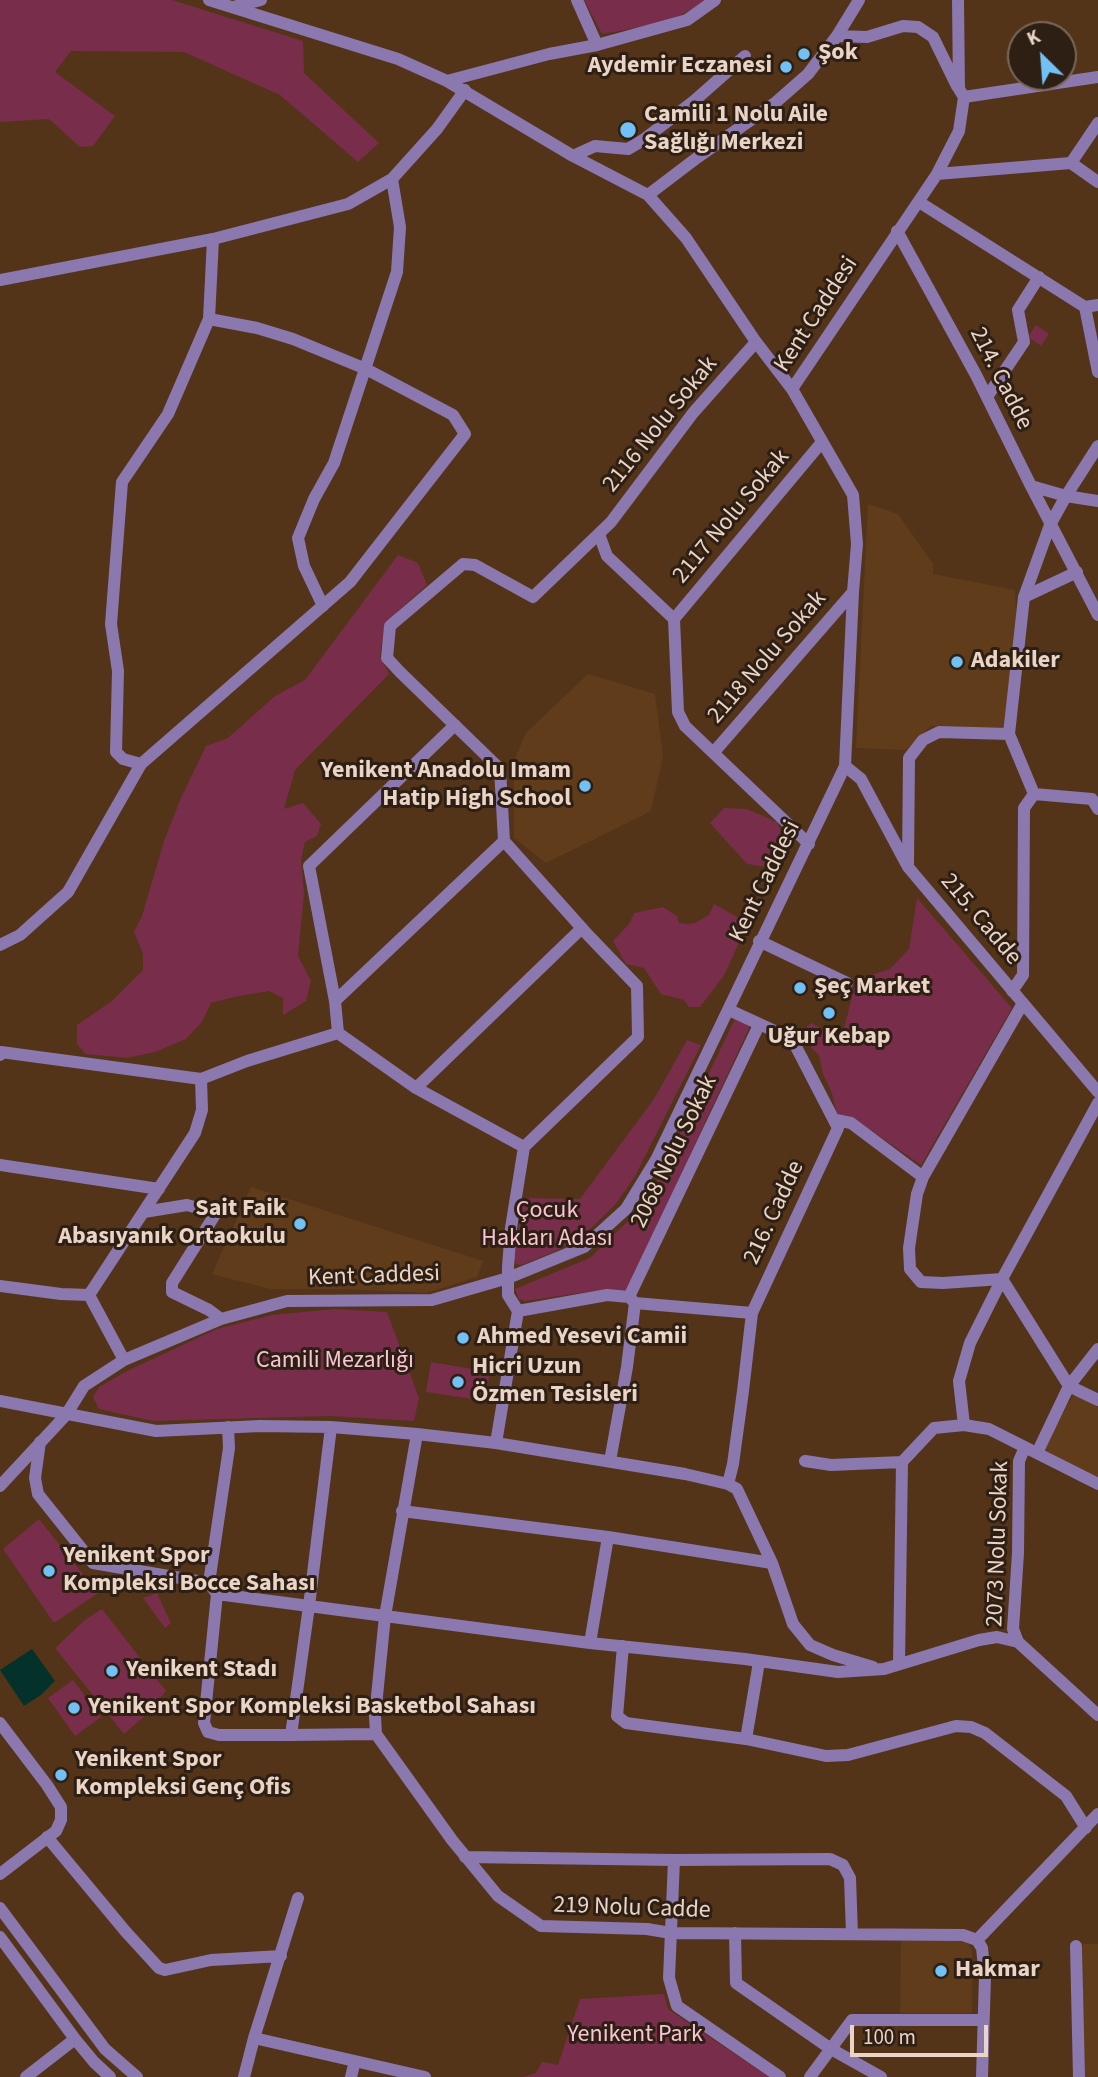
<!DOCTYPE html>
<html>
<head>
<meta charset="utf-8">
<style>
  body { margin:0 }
  #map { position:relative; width:1098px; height:2077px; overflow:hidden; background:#533419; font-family:"Source Sans 3",sans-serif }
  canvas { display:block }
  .north { position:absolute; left:1007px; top:21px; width:70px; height:70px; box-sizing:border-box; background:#2e1f14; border:2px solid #79675b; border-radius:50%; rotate:335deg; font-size:19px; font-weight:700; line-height:28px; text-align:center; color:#e9d4c5 }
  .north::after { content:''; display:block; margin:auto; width:24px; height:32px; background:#72c1f5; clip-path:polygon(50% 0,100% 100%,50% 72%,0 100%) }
  .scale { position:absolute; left:850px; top:2025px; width:138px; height:32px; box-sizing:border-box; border:4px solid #e9d4c5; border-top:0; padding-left:9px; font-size:21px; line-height:24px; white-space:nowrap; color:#e9d4c5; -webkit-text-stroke:5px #2e1f14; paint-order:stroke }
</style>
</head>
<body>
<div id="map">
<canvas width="1098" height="2077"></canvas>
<div class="north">K</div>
<div class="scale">100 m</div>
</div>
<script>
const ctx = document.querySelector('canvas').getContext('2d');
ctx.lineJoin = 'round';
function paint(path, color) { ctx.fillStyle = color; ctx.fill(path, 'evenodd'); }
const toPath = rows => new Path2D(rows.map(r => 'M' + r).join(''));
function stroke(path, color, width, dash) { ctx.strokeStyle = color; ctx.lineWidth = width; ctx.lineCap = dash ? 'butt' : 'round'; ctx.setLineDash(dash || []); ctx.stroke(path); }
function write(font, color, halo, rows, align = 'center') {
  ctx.font = font + ' "Source Sans 3",sans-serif'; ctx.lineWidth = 6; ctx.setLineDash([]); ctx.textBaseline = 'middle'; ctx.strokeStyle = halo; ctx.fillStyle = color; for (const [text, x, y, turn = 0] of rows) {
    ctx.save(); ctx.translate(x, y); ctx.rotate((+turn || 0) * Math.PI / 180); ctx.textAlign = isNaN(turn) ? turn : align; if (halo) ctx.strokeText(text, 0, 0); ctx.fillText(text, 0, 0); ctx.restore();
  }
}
paint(toPath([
  [868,504,898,514,933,564,933,574,1015,590,1016,613,1004,728,931,726,906,750,856,748],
  [588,674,655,694,663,756,651,811,546,863,514,838,514,761,526,733],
  [251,1187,483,1261,477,1277,426,1293,346,1289,270,1289,212,1274],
  [1074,1394,1098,1407,1098,1479,1043,1449],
  [901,1939,966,1941,972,1949,972,2013,900,2013],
  [1083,1944,1098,1944,1098,2077,1083,2077]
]), '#613c1b');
paint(toPath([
  [0,0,172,0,303,41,304,73,379,143,358,162,280,95,184,52,71,51,55,72,115,116,93,146,80,147,49,119,0,122],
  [584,0,709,0,683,14,652,25,602,34],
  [1036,325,1049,334,1041,346,1028,337],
  [398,555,418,563,427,585,398,611,384,627,380,656,389,674,295,770,284,809,303,803,321,824,317,836,305,842,301,860,304,893,298,956,311,981,306,1001,283,1015,283,998,269,991,234,997,211,1003,202,1022,186,1039,155,1052,127,1058,85,1054,77,1044,77,1025,112,1001,143,970,143,954,134,932,142,916,164,841,181,798,206,746,228,738,275,696,305,680],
  [724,808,747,809,777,822,781,831,773,849,781,858,768,867,747,864,710,823],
  [917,898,1012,1008,921,1165,853,1118,837,1116,832,1093,823,1074,819,1055,812,1049,808,1037,807,1026,812,1023,826,1032,844,1029,856,980,890,969,909,949],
  [714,904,737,917,746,927,725,974,700,1007,689,1007,684,1000,661,994,644,968,626,964,613,941,629,924,634,913,663,907,677,916,679,923,687,924,695,923,709,915],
  [735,1019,750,1026,627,1290,616,1292,607,1289,525,1301,519,1299,515,1289,590,1258,629,1220,653,1189],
  [687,1040,701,1045,634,1178,615,1205,589,1230,556,1251,521,1265,516,1264,514,1259,523,1198,580,1199,654,1099],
  [334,1309,387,1312,419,1398,414,1421,329,1416,153,1421,99,1409,93,1397,99,1387,127,1371,217,1329,272,1315],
  [431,1362,490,1372,485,1401,426,1392],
  [39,1519,98,1593,54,1623,3,1549],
  [157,1593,171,1623,165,1628,143,1598],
  [102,1609,166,1691,147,1714,124,1734,55,1648,85,1620],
  [73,1680,101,1717,75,1736,48,1698],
  [664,1994,668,2009,769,2077,523,2077,536,2073,542,2062,558,2065,580,1999]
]), '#782d4a');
paint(toPath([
  [32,1649,55,1681,41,1695,24,1706,0,1670]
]), '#04322a');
stroke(toPath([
  [209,0,398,59,447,81,573,156,648,195,686,238,756,342,792,389],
  [859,0,837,36,867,37,903,26,918,27,933,37,957,86],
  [233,7,261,0],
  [597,45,687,20,715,0],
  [447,81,549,54,597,45,577,0],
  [964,97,1098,77],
  [573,156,595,146,628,149,643,140,694,101,745,56],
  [1071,163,1098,123],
  [937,174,1071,163,1098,182],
  [648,195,698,157,775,103,808,74,837,36],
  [919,202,1085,307],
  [897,231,976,375,1031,486,1066,496,1098,501],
  [0,280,213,239,348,204,392,179,437,129,465,90],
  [1098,305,1085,307,1098,372],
  [987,397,1024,342,1018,310,1039,277],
  [1098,446,1066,496,1050,525,1024,597,1009,734,1034,794,1092,799,1098,809],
  [1031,486,1098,615],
  [599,534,607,556,674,619,678,712,685,726,809,844],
  [1024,597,1077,572],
  [323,606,304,566,298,538,314,499,334,463,397,272,400,227,392,179],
  [674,619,822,442],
  [714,752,853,592],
  [141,764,123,759,116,752,118,671,111,624,122,482,168,414,209,319,213,239],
  [845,766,861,779,908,867,1098,1092],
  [504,841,588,935,637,986,638,1037,524,1147],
  [908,864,909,758,923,740,939,732,1009,734],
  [759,941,847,983],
  [0,945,20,935,68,892,141,764,350,582,465,434,453,415,366,369,293,339,257,328,209,319],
  [1012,991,1023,975,1024,808,1034,794],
  [335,1001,504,841,500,769,400,672,387,658,390,626,463,564,475,565,533,597,611,522,693,413,756,342],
  [338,1033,335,1001,309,866,455,725],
  [0,1055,1,1052,201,1079,247,1061,338,1033,416,1088,524,1147,511,1228,508,1267,508,1295,518,1311,496,1443],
  [416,1088,582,928],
  [836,1120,851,1123,923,1177,1023,1003],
  [0,1165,159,1189],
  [923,1177,917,1194,909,1248,910,1269,921,1282,943,1283,1002,1279,1098,1103],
  [144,1212,187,1205,216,1213,172,1283,172,1292,209,1310,221,1319],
  [0,1286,61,1294,89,1295,124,1360],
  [89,1295,195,1133,202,1110,201,1079],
  [635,1303,752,1313],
  [518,1311,607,1295,629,1297],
  [0,1401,156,1431,260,1426,331,1427,417,1434,496,1443,685,1474,728,1484,737,1489,772,1563,608,1537,402,1511],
  [964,1425,989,1429,1098,1484],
  [331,1427,309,1606,590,1643,745,1659,838,1672,884,1669,979,1640,997,1637,1018,1642,1098,1715],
  [40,1442,35,1478,38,1494,93,1563,209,1583,217,1594,309,1606,291,1735,376,1734],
  [1037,1453,1069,1386,1098,1400],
  [610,1461,627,1367,635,1303,629,1297,759,1025],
  [805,1461,831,1465,902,1462,934,1428,964,1425,959,1381,970,1343,1002,1279,1069,1386,1098,1349],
  [728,1484,733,1464,743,1391,752,1313,838,1128,792,1039,729,1010],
  [0,1486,66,1415,84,1386,124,1360,221,1319,287,1301,432,1300,508,1278,584,1247,626,1209,656,1160,845,766,853,592,857,544,853,495,792,389,937,174,959,131,964,97,959,89,958,0],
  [772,1563,793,1624,810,1645,833,1655,873,1667],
  [209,1583,229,1448,228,1427],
  [217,1594,204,1723,208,1732,219,1735,291,1735],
  [1018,1642,1013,1629,1018,1553,1019,1461,1025,1447],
  [590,1643,608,1537],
  [623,1646,617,1716,626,1723,746,1739],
  [759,1662,746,1739,826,1756,848,1755,956,1726,971,1727,985,1733,1066,1796,1086,1828],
  [899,1664,902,1462],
  [0,1723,47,1785,61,1807,61,1820,56,1831,0,1874],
  [376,1734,452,1840,498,1896,541,1926,647,1929,671,1933,963,1935,977,1940],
  [376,1734,375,1716,385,1616,417,1434],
  [47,1837,126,1932,159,1968,165,1970,211,1960,281,1956],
  [465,1857,674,1860,669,1978,677,2006,780,2077],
  [674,1860,830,1859,843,1865,850,1878,852,1934],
  [0,1908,105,2049,137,2077],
  [735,1933,736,1983,831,2049,881,2077],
  [0,1937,75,2039,94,2062,110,2077],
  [977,1940,1098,1814],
  [977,1940,982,1948,985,1977,982,2077],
  [1076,1946,1079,2077],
  [254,2038,298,1898],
  [26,2077,75,2039],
  [244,2077,254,2038,425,2077],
  [351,2077,355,2061],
  [810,2077,852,2020,983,2020]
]), '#8a78ae', 12);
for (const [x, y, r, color] of [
  [804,54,7,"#72c1f5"],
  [786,67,7,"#72c1f5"],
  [628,130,9,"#72c1f5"],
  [957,662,7,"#72c1f5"],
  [585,786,7,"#72c1f5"],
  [800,988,7,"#72c1f5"],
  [829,1013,7,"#72c1f5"],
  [300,1224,7,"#72c1f5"],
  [463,1338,7,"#72c1f5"],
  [458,1382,7,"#72c1f5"],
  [49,1571,7,"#72c1f5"],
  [112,1671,7,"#72c1f5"],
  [74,1708,7,"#72c1f5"],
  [61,1775,7,"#72c1f5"],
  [941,1971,7,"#72c1f5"]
]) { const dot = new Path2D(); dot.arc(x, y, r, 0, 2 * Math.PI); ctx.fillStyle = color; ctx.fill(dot); stroke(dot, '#2e1f14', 2.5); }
write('bold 24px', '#e9d4c5', '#2e1f14', [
  ["Şok",818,54],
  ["Aydemir Eczanesi",772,67,"right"],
  ["Camili 1 Nolu Aile",644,116],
  ["Sağlığı Merkezi",644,144],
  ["Adakiler",971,662],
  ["Yenikent Anadolu Imam",571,772,"right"],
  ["Hatip High School",571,800,"right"],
  ["Şeç Market",814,988],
  ["Uğur Kebap",829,1038,"center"],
  ["Sait Faik",286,1210,"right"],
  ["Abasıyanık Ortaokulu",286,1238,"right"],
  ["Ahmed Yesevi Camii",477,1338],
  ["Hicri Uzun",472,1368],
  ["Özmen Tesisleri",472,1396],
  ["Yenikent Spor",63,1557],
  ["Kompleksi Bocce Sahası",63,1585],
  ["Yenikent Stadı",126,1671],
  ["Yenikent Spor Kompleksi Basketbol Sahası",88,1708],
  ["Yenikent Spor",75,1761],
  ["Kompleksi Genç Ofis",75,1789],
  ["Hakmar",955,1971]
], 'left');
write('24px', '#e9d4c5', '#2e1f14', [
  ["Kent Caddesi",817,315,-57],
  ["214. Cadde",1000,379,63],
  ["2116 Nolu Sokak",661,425,-51],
  ["2117 Nolu Sokak",732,517,-50],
  ["2118 Nolu Sokak",768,658,-49],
  ["Kent Caddesi",766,882,-64],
  ["215. Cadde",980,920,50],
  ["2068 Nolu Sokak",675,1152,-64],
  ["216. Cadde",775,1213,-65],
  ["Kent Caddesi",374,1277,-2],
  ["2073 Nolu Sokak",999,1544,-88],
  ["219 Nolu Cadde",632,1909,2]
]);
write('24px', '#f7c4d3', '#2e1f14', [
  ["Çocuk",547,1212],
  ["Hakları Adası",547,1240],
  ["Camili Mezarlığı",335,1362],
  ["Yenikent Park",635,2036]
]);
</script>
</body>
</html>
